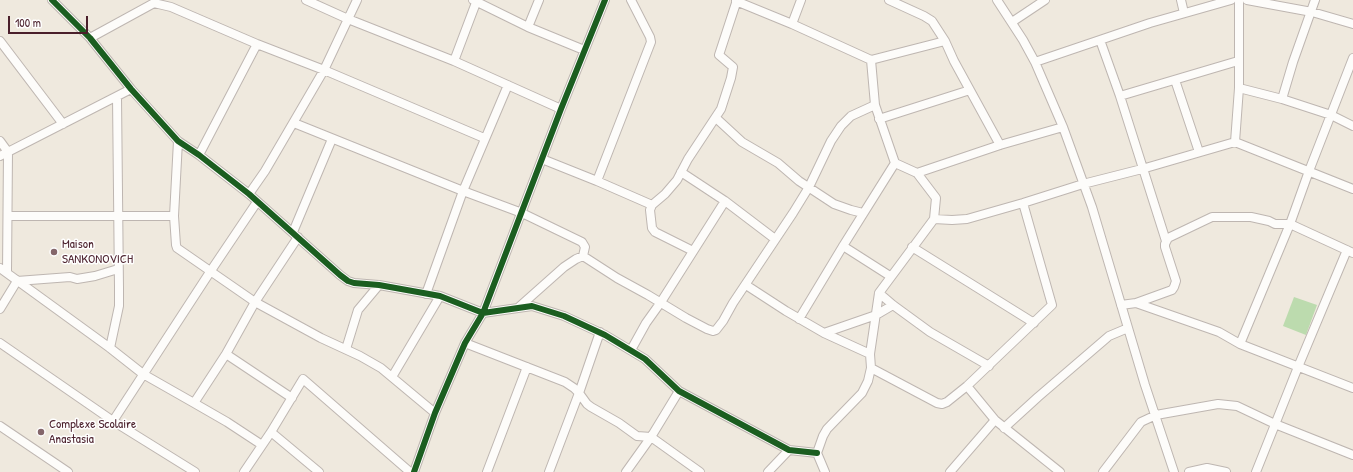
<!DOCTYPE html>
<html>
<head>
<meta charset="utf-8">
<style>
  body { margin:0 }
  #map { position:relative; width:1353px; height:472px; overflow:hidden; background:#efe9de; font-family:"Patrick Hand",sans-serif }
  canvas { display:block }
  .scale { position:absolute; left:8px; top:16px; width:80px; height:18px; box-sizing:border-box; border:2px solid #4a1f2b; border-top:0; padding-left:5px; font-size:12px; line-height:14px; white-space:nowrap; color:#4a1f2b; -webkit-text-stroke:3px #fff; paint-order:stroke }
</style>
</head>
<body>
<div id="map">
<canvas width="1353" height="472"></canvas>
<div class="scale">100 m</div>
</div>
<script>
const ctx = document.querySelector('canvas').getContext('2d');
ctx.lineJoin = 'round';
function paint(path, color) { ctx.fillStyle = color; ctx.fill(path, 'evenodd'); }
const toPath = rows => new Path2D(rows.map(r => 'M' + r).join(''));
function stroke(path, color, width, dash) { ctx.strokeStyle = color; ctx.lineWidth = width; ctx.lineCap = dash ? 'butt' : 'round'; ctx.setLineDash(dash || []); ctx.stroke(path); }
function write(font, color, halo, rows, align = 'center') {
  ctx.font = font + ' "Patrick Hand",sans-serif'; ctx.lineWidth = 3; ctx.setLineDash([]); ctx.textBaseline = 'middle'; ctx.strokeStyle = halo; ctx.fillStyle = color; for (const [text, x, y, turn = 0] of rows) {
    ctx.save(); ctx.translate(x, y); ctx.rotate((+turn || 0) * Math.PI / 180); ctx.textAlign = isNaN(turn) ? turn : align; if (halo) ctx.strokeText(text, 0, 0); ctx.fillText(text, 0, 0); ctx.restore();
  }
}
paint(toPath([
  [1294,297,1317,305,1306,335,1283,326]
]), '#bcdbae');
const minor = toPath([
  [52,0,90,38,131,89,178,141,199,155,249,194,340,275,348,281,354,283,379,285,440,296,483,313,532,306,564,316,605,335,645,359,679,391,789,450,817,453],
  [306,0,348,19,454,61,561,109],
  [473,0,528,27,584,50],
  [889,0,924,16,932,21,945,41,954,61,1000,145],
  [997,0,1023,40,1035,62,1063,127,1092,207,1145,385,1174,472],
  [1181,0,1184,13],
  [1247,0,1312,12,1353,24],
  [736,1,792,24,871,60,875,105,895,163,917,173,1000,145,1063,127],
  [1012,22,1045,0],
  [792,24,801,0],
  [528,27,539,0],
  [90,38,154,3,171,7,257,44,324,70,484,138],
  [1100,40,1120,96,1166,241],
  [0,41,63,124],
  [871,60,945,41],
  [454,61,477,0],
  [1035,62,1150,23,1231,0],
  [1175,80,1199,152],
  [1239,88,1282,99,1331,115,1353,126],
  [1120,96,1238,61],
  [1282,99,1293,62,1315,0],
  [716,118,742,142,778,163,799,181,834,204,851,210,863,213],
  [879,119,970,90],
  [294,123,463,191,522,213,582,242,585,247,583,256],
  [0,141,8,152,7,272],
  [178,141,174,216,176,245,177,248,255,302,321,338,360,356,381,368,435,413],
  [1235,142,1239,88,1239,0],
  [199,155,257,44],
  [0,156,131,89],
  [542,159,597,181,652,205,665,194,677,180,688,159,721,109,731,78,733,67,719,55,737,0],
  [681,172,725,201,775,239],
  [597,181,651,42,650,37,631,0],
  [249,194,265,171,324,70,357,0],
  [652,205,650,210,652,228,655,232,693,251],
  [8,216,174,216],
  [934,219,952,220,967,219,1023,203,1083,184,1142,169,1235,142,1353,189],
  [293,232,332,139],
  [843,246,890,276],
  [912,247,1034,323],
  [0,268,110,348,143,374,194,403],
  [746,285,786,311,824,333,870,354],
  [879,293,893,305,930,332,989,366],
  [426,294,463,191,508,85],
  [1136,303,1172,290,1174,287,1176,281,1165,247,1165,244,1168,238,1212,217,1251,217,1269,221,1275,224,1290,224,1353,253],
  [1121,305,1136,303,1219,332,1240,344,1353,388],
  [519,307,564,267,576,259,583,256,617,278,648,295,686,318,707,329,713,331,716,330,723,321,733,303,793,213,809,187,831,141,841,126,851,116,875,105],
  [0,309,17,281,70,277,77,279,95,276,118,269],
  [799,319,843,246,895,163],
  [600,332,579,393,587,404,591,407,619,423,637,436,651,437,700,472],
  [824,333,876,315,893,305],
  [0,343,113,421,195,472],
  [465,343,565,382,574,388,579,393,549,472],
  [1240,344,1290,224,1309,171,1353,58],
  [110,348,119,306,119,288,117,97],
  [346,349,358,310,379,285],
  [631,350,646,323,661,302,725,201],
  [226,354,292,398],
  [871,368,937,403,942,404,947,402,967,386,1052,305,1023,203],
  [392,377,440,296],
  [967,386,995,420,1060,472],
  [113,421,210,272,257,202],
  [0,426,68,472],
  [1004,428,1038,397,1109,336,1128,328],
  [271,432,319,472],
  [262,445,227,422,194,403,226,354,255,302,298,237],
  [244,472,271,432,303,379,410,472],
  [414,472,435,413,465,343,483,313,561,109,605,0],
  [487,472,527,367],
  [626,472,651,437,679,391],
  [768,472,789,450],
  [825,472,817,453,823,436,827,429,862,393,868,381,871,368,870,354,879,293,934,219,936,198,917,173],
  [950,472,995,420],
  [1103,472,1141,422,1156,415,1218,404,1237,406,1275,424,1353,455],
  [1189,472,1207,468,1226,472],
  [1256,472,1298,367,1347,250]
]);
stroke(minor, '#beb6b1', 10);
stroke(minor, '#fdfcfa', 8);
stroke(toPath([
  [52,0,90,38,131,89,178,141,199,155,249,194,340,275,348,281,354,283,379,285,440,296,483,313,532,306,564,316,605,335,645,359,679,391,789,450,817,453],
  [414,472,435,413,465,343,483,313,561,109,605,0]
]), '#1b5e20', 6);
for (const [x, y, r, color] of [
  [54,252,4,"#84666a"],
  [41,432,4,"#84666a"]
]) { const dot = new Path2D(); dot.arc(x, y, r, 0, 2 * Math.PI); ctx.fillStyle = color; ctx.fill(dot); stroke(dot, '#fff', 1.5); }
write('13px', '#4a1f2b', '#fff', [
  ["Maison",62,245],
  ["SANKONOVICH",62,260],
  ["Complexe Scolaire",49,425],
  ["Anastasia",49,440]
], 'left');
</script>
</body>
</html>
